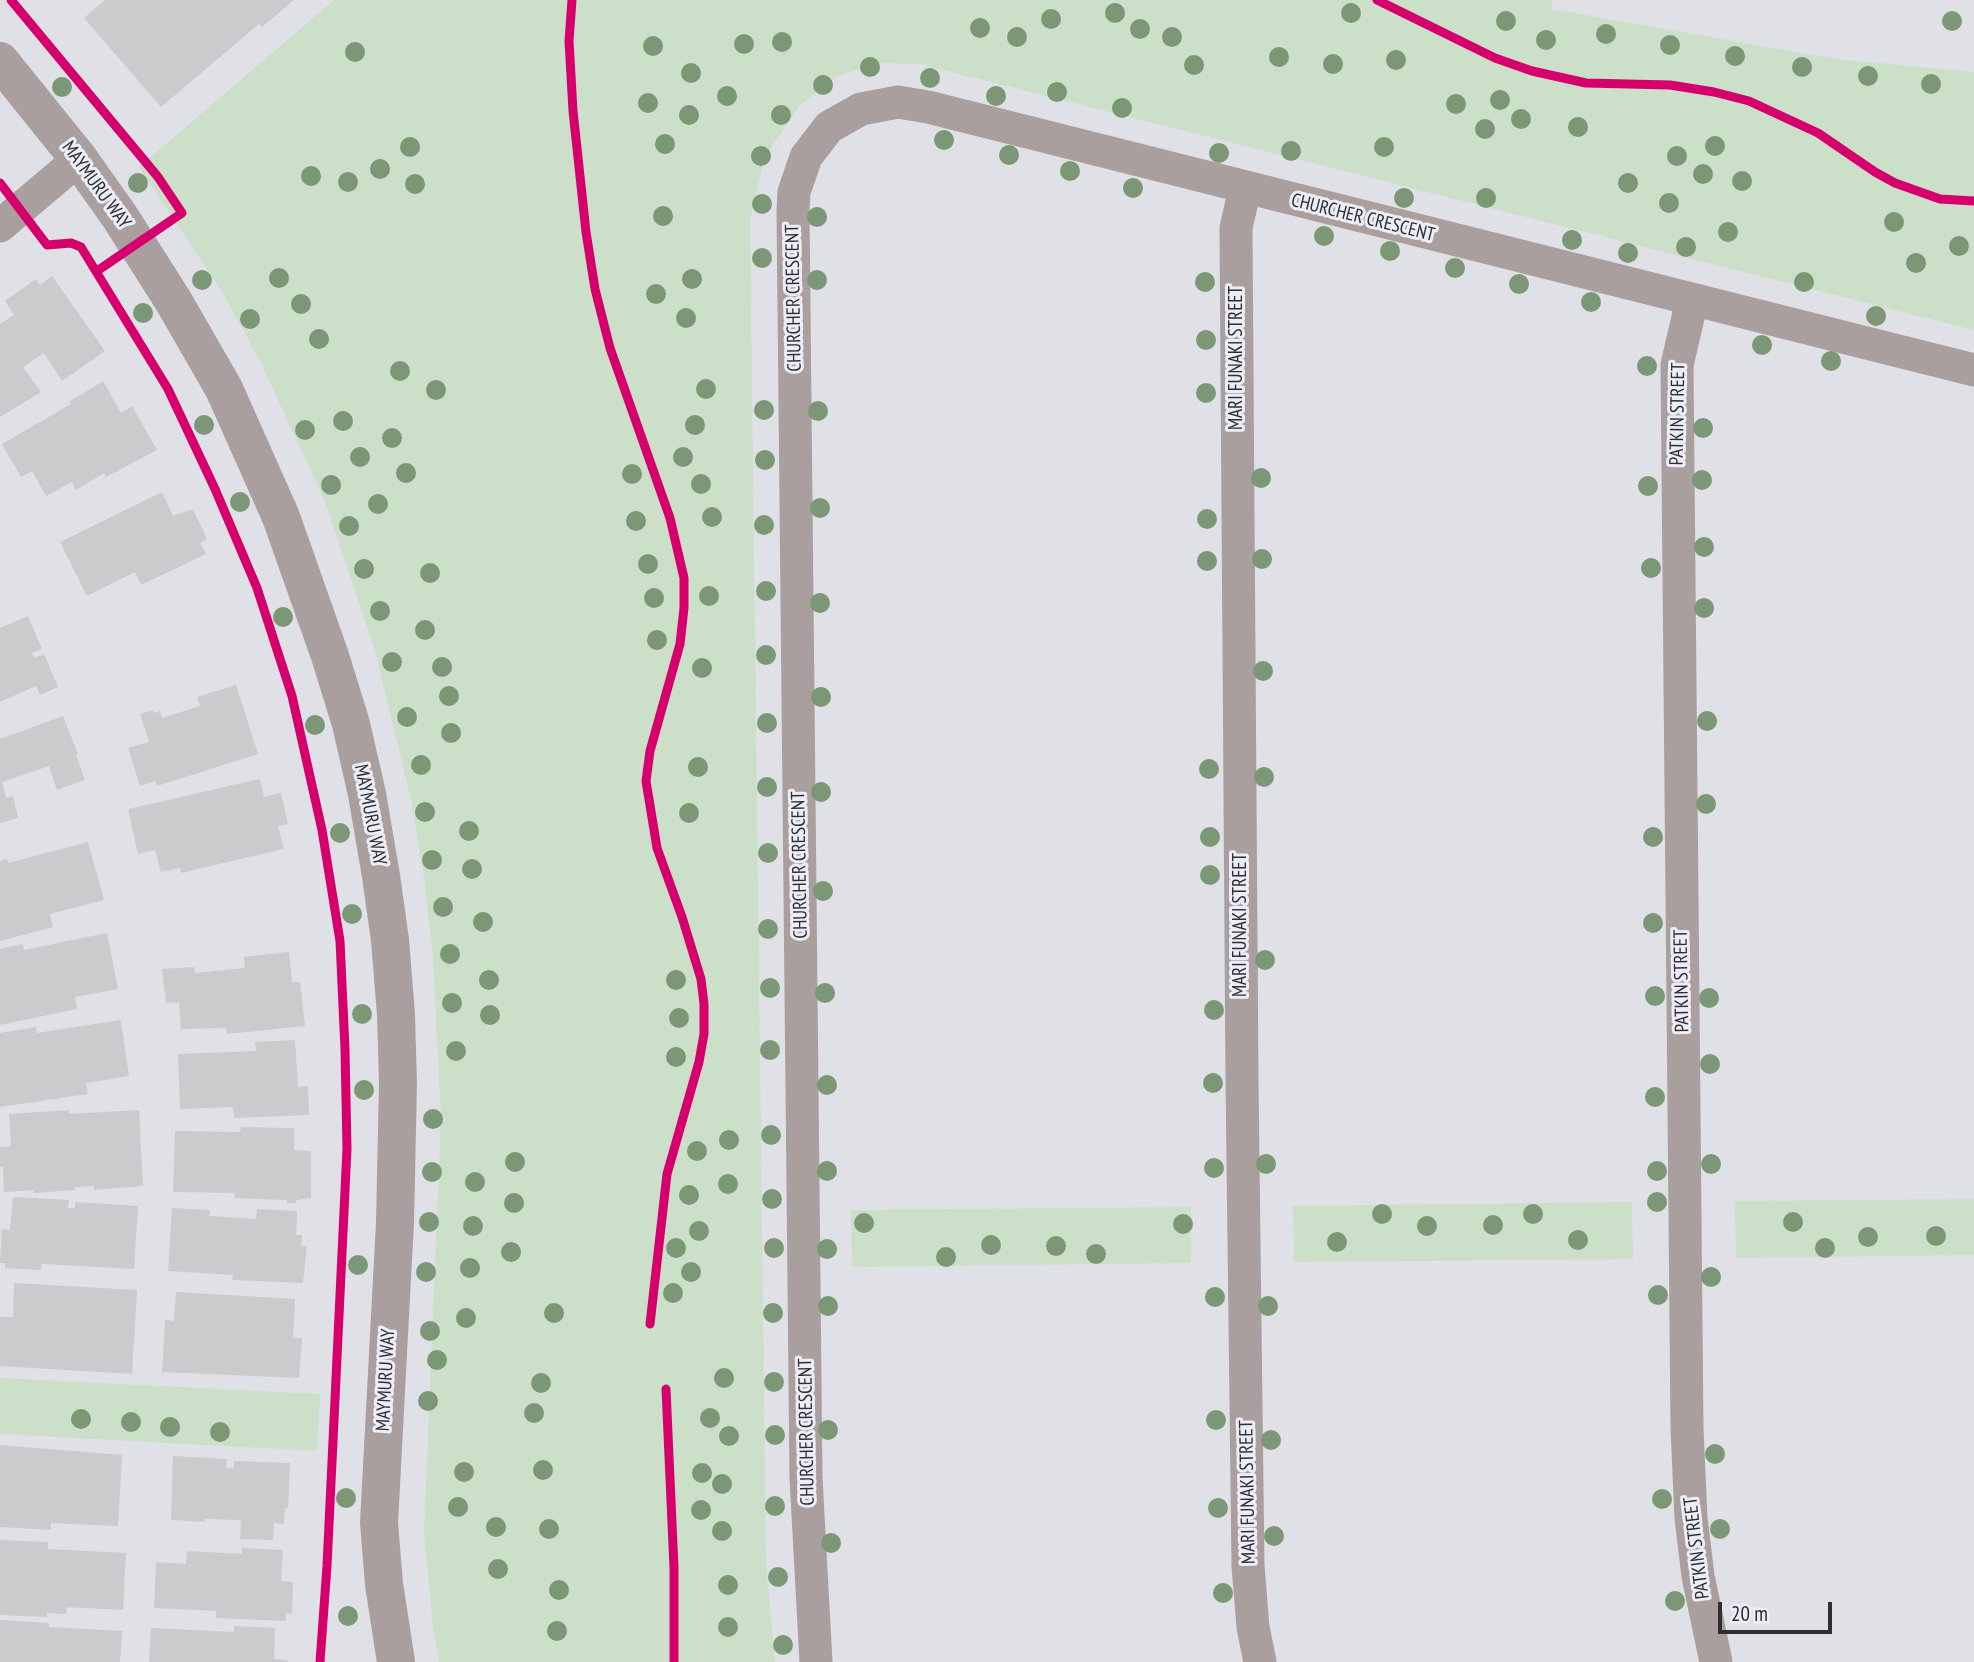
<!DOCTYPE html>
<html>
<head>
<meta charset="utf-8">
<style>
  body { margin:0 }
  #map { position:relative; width:1974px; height:1662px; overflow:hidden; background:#e0e1e6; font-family:"PT Sans Narrow",sans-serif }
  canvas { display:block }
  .scale { position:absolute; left:1718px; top:1602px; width:114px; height:32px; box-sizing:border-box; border:4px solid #2f2f32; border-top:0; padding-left:9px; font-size:21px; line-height:24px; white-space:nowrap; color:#2f2f32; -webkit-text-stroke:5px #ecedf6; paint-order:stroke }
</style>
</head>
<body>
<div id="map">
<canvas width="1974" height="1662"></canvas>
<div class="scale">20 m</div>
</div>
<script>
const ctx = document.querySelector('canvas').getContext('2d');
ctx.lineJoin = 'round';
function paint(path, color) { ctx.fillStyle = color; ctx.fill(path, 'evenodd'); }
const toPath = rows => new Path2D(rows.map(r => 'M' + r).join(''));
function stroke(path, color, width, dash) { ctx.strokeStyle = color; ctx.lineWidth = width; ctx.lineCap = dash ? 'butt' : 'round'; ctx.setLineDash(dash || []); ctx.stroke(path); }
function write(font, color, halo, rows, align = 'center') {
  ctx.font = font + ' "PT Sans Narrow",sans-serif'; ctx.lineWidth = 6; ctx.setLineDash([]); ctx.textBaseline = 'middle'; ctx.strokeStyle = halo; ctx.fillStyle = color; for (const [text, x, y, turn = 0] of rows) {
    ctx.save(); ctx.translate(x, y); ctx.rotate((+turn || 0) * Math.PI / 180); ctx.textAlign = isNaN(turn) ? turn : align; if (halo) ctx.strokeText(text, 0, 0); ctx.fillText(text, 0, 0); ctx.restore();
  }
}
paint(toPath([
  [334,0,1553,0,1551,9,1836,59,1974,72,1974,330,919,64,877,63,836,77,799,106,772,146,762,169,750,219,766,1563,775,1662,439,1662,433,1627,424,1534,441,1117,433,957,424,878,411,799,374,647,324,499,260,361,224,295,139,167],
  [1974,1199,1974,1255,1736,1258,1735,1201],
  [1632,1202,1633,1259,1294,1262,1293,1206],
  [1191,1207,1191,1263,852,1267,851,1210],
  [0,1378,320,1394,317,1451,0,1434]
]), '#cbdfc9');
paint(toPath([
  [105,0,294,0,262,27,259,24,161,107,84,18],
  [52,276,105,351,62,381,44,353,23,367,41,392,0,417,0,324,14,315,5,301,36,279,40,285],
  [103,381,121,413,132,406,157,450,106,477,104,473,76,490,72,482,46,496,32,471,21,477,2,444,71,404,70,401],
  [162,492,173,516,193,509,207,539,200,543,206,554,141,585,135,572,87,596,60,542],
  [28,616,42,649,32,653,34,658,44,654,58,687,40,695,36,686,0,702,0,628],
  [236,685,258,754,157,786,155,781,140,786,128,748,149,742,140,714,153,710,154,713,160,711,162,718,200,706,197,697],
  [63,716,78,754,76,755,85,780,57,790,49,766,2,782,6,798,13,796,18,818,0,823,0,739],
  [260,779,264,797,281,793,288,824,278,826,284,849,181,873,180,868,161,872,155,850,138,854,128,809],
  [88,842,104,900,50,914,53,927,0,941,0,861,7,859,8,863],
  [107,933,118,989,75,997,77,1009,0,1025,0,949,23,944,24,950],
  [289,952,292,982,300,982,305,1026,227,1034,226,1028,181,1029,179,1002,166,1003,162,969,194,967,195,973,245,968,244,957],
  [121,1020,129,1076,86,1083,88,1094,0,1107,0,1033,36,1027,37,1033],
  [295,1040,298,1087,308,1086,309,1115,234,1118,233,1107,180,1109,178,1054,256,1051,255,1042],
  [69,1110,69,1114,139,1110,143,1186,94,1190,94,1186,74,1187,75,1190,34,1193,33,1190,4,1192,3,1167,0,1167,0,1147,11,1146,9,1114],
  [241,1127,294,1128,294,1150,311,1151,311,1198,296,1200,296,1203,287,1203,287,1200,234,1198,235,1193,173,1192,175,1131,240,1132],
  [13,1197,69,1200,68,1208,75,1208,75,1202,138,1206,134,1269,42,1264,41,1270,5,1268,5,1263,0,1263,2,1229,10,1230],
  [172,1208,210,1210,209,1216,256,1219,257,1209,297,1211,296,1235,302,1235,301,1246,307,1246,303,1283,232,1280,233,1275,168,1271],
  [14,1283,137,1290,132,1374,0,1366,0,1317,13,1317],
  [176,1292,295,1299,293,1338,302,1338,299,1378,162,1372,165,1320,174,1321],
  [0,1445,122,1455,118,1526,51,1523,51,1530,0,1527],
  [173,1456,227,1459,226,1468,234,1468,234,1461,290,1463,288,1508,285,1508,284,1524,274,1523,273,1540,240,1539,241,1520,205,1519,205,1522,171,1520],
  [0,1540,48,1542,48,1549,126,1553,123,1610,67,1607,66,1614,47,1613,47,1617,0,1615],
  [242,1548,283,1550,281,1581,293,1582,292,1614,286,1613,286,1621,216,1618,216,1611,154,1608,156,1562,186,1564,187,1551,242,1554],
  [0,1620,49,1623,49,1627,122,1631,120,1662,0,1662],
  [234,1626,275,1628,274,1659,288,1660,288,1662,149,1662,151,1628,234,1632]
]), '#cbcacc');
stroke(toPath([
  [1245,188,1236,228,1242,1080,1248,1566,1253,1627,1260,1662],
  [0,226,79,159],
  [1692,300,1677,365,1687,1428,1691,1518,1698,1576,1716,1662],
  [816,1662,806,1478,793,211,794,192,806,157,829,127,861,109,898,102,928,107,1974,370]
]), '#aa9f9f', 33);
stroke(toPath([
  [0,61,79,159,120,217,174,302,224,389,281,517,330,656,351,724,367,794,381,876,390,940,396,1015,398,1083,395,1222,379,1523,384,1584,396,1662]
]), '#aa9f9f', 38);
stroke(toPath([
  [11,0,158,177,182,213,97,271],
  [572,0,569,41,573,111,586,232,595,289,610,348,670,518,684,578,684,608,680,644,650,751,646,781,657,848,682,917,701,979,704,1004,704,1034,699,1062,667,1174,650,1324],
  [1377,0,1495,58,1532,71,1586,83,1670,85,1714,92,1749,101,1818,133,1875,172,1895,183,1940,199,1974,201],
  [0,183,47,245,71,243,81,247,168,389,215,489,257,588,292,696,322,830,340,941,345,1049,347,1149,327,1566,320,1662],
  [666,1389,674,1568,674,1662]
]), '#d6006c', 9);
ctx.fillStyle = '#7b9776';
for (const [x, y] of [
  [1115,13],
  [1351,13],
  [1051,19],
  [1506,21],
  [1952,21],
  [980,28],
  [1140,29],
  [1606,34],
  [1017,37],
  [1172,37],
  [1546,40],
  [782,42],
  [744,44],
  [1670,45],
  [653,46],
  [355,52],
  [1735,56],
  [1279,57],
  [1396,60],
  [1333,64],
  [1194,65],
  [870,67],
  [1802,67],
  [691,73],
  [1868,76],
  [930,78],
  [1931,84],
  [823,85],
  [62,87],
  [1057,92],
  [727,96],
  [996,96],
  [1500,100],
  [648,103],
  [1456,104],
  [1122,108],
  [689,115],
  [781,115],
  [1521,119],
  [1578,127],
  [1485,129],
  [944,140],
  [665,144],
  [1715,146],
  [410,147],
  [1384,147],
  [1291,151],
  [1219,153],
  [1009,155],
  [761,156],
  [1677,156],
  [380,169],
  [1070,171],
  [1703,174],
  [311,176],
  [1742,181],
  [348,182],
  [138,183],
  [1628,183],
  [415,184],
  [1133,188],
  [1404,198],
  [1486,198],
  [1669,203],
  [762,204],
  [663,216],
  [817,217],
  [1894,222],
  [1728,232],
  [1324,236],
  [1572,240],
  [1959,246],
  [1686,247],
  [1390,251],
  [1628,253],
  [762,258],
  [1916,263],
  [1455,268],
  [279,278],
  [692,279],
  [202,280],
  [817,280],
  [1205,282],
  [1804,282],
  [1519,284],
  [656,294],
  [1591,302],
  [301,304],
  [143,313],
  [1876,316],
  [686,318],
  [250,319],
  [319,339],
  [1206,340],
  [1762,345],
  [1831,361],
  [1647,366],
  [400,371],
  [706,389],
  [436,390],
  [1206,393],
  [764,410],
  [818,411],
  [343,421],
  [204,425],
  [695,425],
  [1703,428],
  [305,430],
  [392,438],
  [360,457],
  [683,457],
  [765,460],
  [406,473],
  [632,474],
  [1261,478],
  [1702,480],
  [701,484],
  [331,485],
  [1648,486],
  [240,502],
  [378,504],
  [820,508],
  [712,517],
  [1207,519],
  [636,521],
  [764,525],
  [349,526],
  [1704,547],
  [1262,559],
  [1207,561],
  [648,564],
  [1651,568],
  [364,569],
  [430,573],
  [766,591],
  [709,596],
  [654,598],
  [820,603],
  [1704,608],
  [380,611],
  [283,617],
  [425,630],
  [657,640],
  [766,655],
  [392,662],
  [442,667],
  [702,668],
  [1263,671],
  [449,696],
  [821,697],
  [407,717],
  [1707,721],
  [767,723],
  [315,725],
  [451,733],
  [421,765],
  [698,767],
  [1209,769],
  [1264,777],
  [767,787],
  [821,792],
  [1706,804],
  [425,812],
  [689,813],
  [469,831],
  [340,833],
  [1210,837],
  [1653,837],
  [768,853],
  [432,860],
  [472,869],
  [1210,875],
  [823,891],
  [443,907],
  [352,914],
  [483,922],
  [1653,923],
  [768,929],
  [450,954],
  [1265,960],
  [489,980],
  [676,980],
  [770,988],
  [825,993],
  [1655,996],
  [1709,998],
  [452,1003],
  [1214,1010],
  [362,1014],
  [490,1015],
  [679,1018],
  [770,1050],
  [456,1051],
  [676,1057],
  [1710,1064],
  [1213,1083],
  [827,1085],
  [364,1090],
  [1655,1097],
  [433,1119],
  [771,1135],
  [729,1140],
  [697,1151],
  [515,1162],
  [1266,1164],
  [1711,1164],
  [1214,1168],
  [827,1171],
  [1657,1171],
  [432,1172],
  [475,1182],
  [728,1184],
  [689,1195],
  [772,1199],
  [1657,1202],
  [514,1203],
  [1382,1214],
  [1533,1214],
  [429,1222],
  [1793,1222],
  [864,1223],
  [1183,1224],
  [1493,1225],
  [473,1226],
  [1427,1226],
  [699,1231],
  [1936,1236],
  [1868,1237],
  [1578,1240],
  [1337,1242],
  [991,1245],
  [1056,1246],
  [676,1248],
  [774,1248],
  [1825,1248],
  [827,1249],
  [511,1252],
  [1096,1254],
  [946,1257],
  [358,1265],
  [470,1268],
  [426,1272],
  [691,1272],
  [1711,1277],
  [673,1293],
  [1658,1295],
  [1215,1297],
  [828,1306],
  [1268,1306],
  [554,1313],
  [773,1313],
  [466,1318],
  [430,1331],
  [437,1360],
  [724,1378],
  [774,1382],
  [541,1383],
  [428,1401],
  [534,1413],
  [710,1418],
  [81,1419],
  [1216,1420],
  [131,1422],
  [170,1427],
  [828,1430],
  [220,1432],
  [775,1435],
  [729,1436],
  [1271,1440],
  [1715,1454],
  [543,1470],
  [464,1472],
  [702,1473],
  [722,1484],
  [346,1498],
  [1662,1499],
  [775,1506],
  [458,1507],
  [1218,1508],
  [701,1510],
  [496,1527],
  [549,1529],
  [1720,1529],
  [722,1531],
  [1274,1536],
  [831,1543],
  [498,1569],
  [778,1577],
  [728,1585],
  [559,1590],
  [1223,1593],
  [1675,1601],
  [348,1616],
  [728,1627],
  [557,1631],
  [783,1645]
]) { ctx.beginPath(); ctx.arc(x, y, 10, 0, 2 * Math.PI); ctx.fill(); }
write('19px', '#2f2f32', '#ecedf6', [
  ["MAYMURU WAY",96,185,54],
  ["CHURCHER CRESCENT",1363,218,14],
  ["CHURCHER CRESCENT",794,298,-91],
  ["MARI FUNAKI STREET",1237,358,-90],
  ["PATKIN STREET",1678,414,-89],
  ["MAYMURU WAY",370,815,79],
  ["CHURCHER CRESCENT",800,865,-91],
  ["MARI FUNAKI STREET",1241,925,-90],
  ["PATKIN STREET",1682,981,-91],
  ["MAYMURU WAY",386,1380,-87],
  ["CHURCHER CRESCENT",807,1432,-91],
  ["MARI FUNAKI STREET",1248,1492,-91],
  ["PATKIN STREET",1697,1548,-97]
]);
</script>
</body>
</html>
